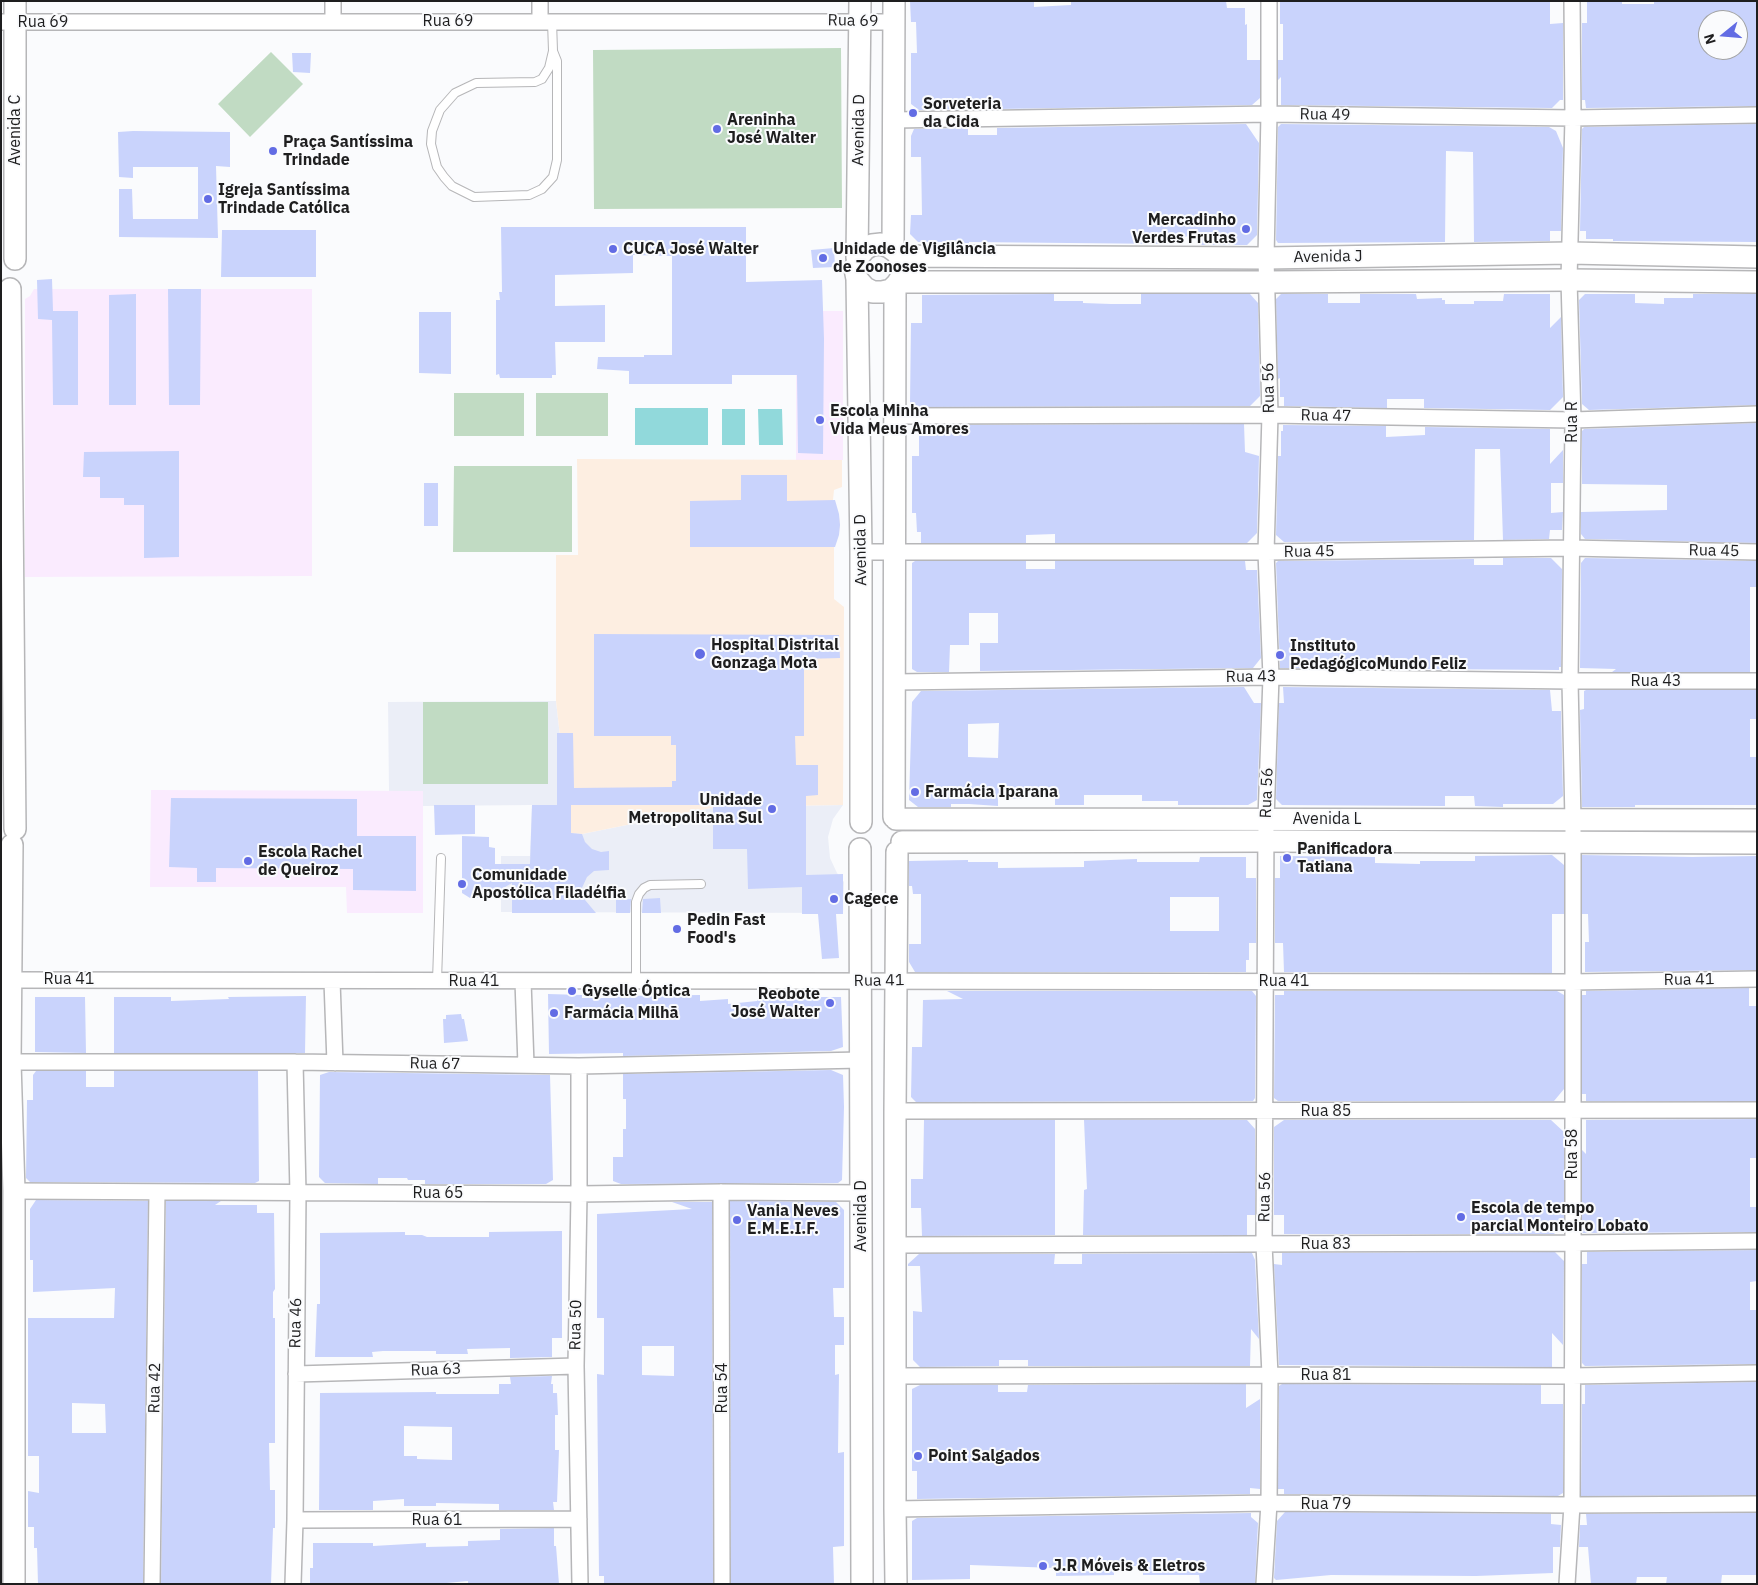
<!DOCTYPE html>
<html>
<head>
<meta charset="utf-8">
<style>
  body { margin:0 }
  #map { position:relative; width:1758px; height:1585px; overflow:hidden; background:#fafbfd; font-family:"IBM Plex Sans",sans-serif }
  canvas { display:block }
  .frame { position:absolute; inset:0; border:2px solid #1e1e1f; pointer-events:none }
  .north { position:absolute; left:1698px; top:10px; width:50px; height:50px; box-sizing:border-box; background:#fafbfd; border:1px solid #a2a3a4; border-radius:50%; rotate:253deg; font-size:14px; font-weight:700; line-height:20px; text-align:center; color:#1e1e1f }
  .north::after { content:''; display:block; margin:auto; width:18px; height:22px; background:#626ce4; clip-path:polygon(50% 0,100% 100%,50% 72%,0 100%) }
</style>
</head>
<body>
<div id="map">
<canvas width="1758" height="1585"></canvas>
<div class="frame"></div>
<div class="north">N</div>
</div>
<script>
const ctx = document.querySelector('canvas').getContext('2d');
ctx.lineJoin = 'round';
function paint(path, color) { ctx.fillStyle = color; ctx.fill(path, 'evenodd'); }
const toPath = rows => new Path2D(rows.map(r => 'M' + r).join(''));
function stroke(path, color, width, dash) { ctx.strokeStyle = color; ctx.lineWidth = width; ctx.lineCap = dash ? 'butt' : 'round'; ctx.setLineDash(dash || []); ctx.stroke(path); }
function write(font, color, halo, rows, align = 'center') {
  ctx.font = font + ' "IBM Plex Sans",sans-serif'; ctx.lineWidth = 4; ctx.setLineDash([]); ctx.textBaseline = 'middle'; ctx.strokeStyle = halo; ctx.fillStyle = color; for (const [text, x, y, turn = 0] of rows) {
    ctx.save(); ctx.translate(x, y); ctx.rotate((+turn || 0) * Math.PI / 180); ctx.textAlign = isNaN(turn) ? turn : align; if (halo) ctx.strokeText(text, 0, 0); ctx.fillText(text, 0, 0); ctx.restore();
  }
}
paint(toPath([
  [556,701,571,833,582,834,716,807,843,805,833,819,828,837,830,858,837,873,844,882,843,913,501,912,501,856,530,856,532,805,423,806,423,791,389,791,388,702]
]), '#ebeef7');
paint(toPath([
  [34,289,312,289,312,576,25,577,25,299,30,296],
  [732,311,843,311,843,460,796,460,796,375],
  [151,790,423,791,423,913,347,913,346,887,150,887]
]), '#faebfe');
paint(toPath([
  [577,459,842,460,842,487,834,490,833,500,839,516,840,524,839,532,834,547,834,599,844,607,843,805,716,807,582,834,571,833,556,701,556,555,578,555]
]), '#fdeee1');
paint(toPath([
  [841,48,842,208,594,209,593,50],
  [271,52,303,84,250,137,218,104],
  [454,393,524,393,524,436,454,436],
  [536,393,608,393,608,436,536,436],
  [454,466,572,466,572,552,453,552],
  [423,702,548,702,548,784,423,784]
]), '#c1dbc3');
paint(toPath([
  [635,408,708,408,708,445,635,445],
  [722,409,745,409,745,445,722,445],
  [758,409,782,409,783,445,759,445]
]), '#91d9db');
paint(toPath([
  [910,1,1034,1,1034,7,1071,5,1071,1,1226,1,1227,8,1245,8,1245,25,1247,24,1247,60,1260,60,1260,98,1252,105,998,109,998,103,968,103,968,109,919,110,911,104,911,53,917,53,916,22,911,22],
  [1280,1,1550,1,1550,24,1563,23,1563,100,1560,100,1552,108,1281,105,1281,77,1278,80,1278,60,1283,60,1283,24,1280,24],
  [1587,1,1622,1,1622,4,1654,4,1654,1,1757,1,1757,106,1586,108,1585,100,1582,100,1582,23,1587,23],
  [1708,20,1738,20,1738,50,1708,50],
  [292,53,311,53,310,73,293,72],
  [1246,124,1259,143,1257,235,1247,245,1200,245,1200,236,1170,237,1170,244,969,242,969,244,948,244,948,242,918,242,910,234,911,215,922,215,921,157,911,157,911,136,914,129,968,128,968,135,997,135,997,128],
  [1281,124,1549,127,1556,131,1563,148,1561,231,1550,231,1550,241,1474,242,1473,152,1446,151,1445,242,1278,243,1276,240,1278,127],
  [1757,124,1757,242,1613,241,1613,239,1586,239,1586,231,1580,231,1582,129,1584,127],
  [133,131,230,132,230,167,216,166,218,238,119,237,119,189,132,189,133,219,198,219,198,167,133,167,133,178,119,177,118,132],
  [501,227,746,227,746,282,822,280,824,339,823,454,798,453,797,375,732,375,732,384,629,384,629,371,597,369,598,357,644,357,644,355,672,355,672,256,633,255,633,273,555,275,555,306,605,305,605,342,555,342,556,375,552,375,552,378,500,378,499,374,496,375,496,300,500,300,499,292,502,292],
  [222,230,316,230,316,277,221,277],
  [834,248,835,267,813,268,811,250],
  [52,279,53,311,78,311,78,405,53,405,52,320,38,319,37,280],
  [168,289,201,289,200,405,169,405],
  [136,294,136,405,109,405,109,295],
  [1054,294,1054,301,1083,301,1083,303,1111,304,1141,304,1141,294,1250,294,1258,303,1260,396,1250,406,914,407,910,404,911,323,922,323,922,295],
  [1281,294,1328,294,1328,303,1360,303,1360,294,1416,294,1417,299,1442,298,1442,300,1445,300,1445,304,1474,304,1474,301,1503,301,1504,294,1550,294,1550,328,1561,317,1563,397,1550,410,1424,408,1424,399,1387,399,1387,408,1284,406,1284,397,1280,397,1280,378,1278,379,1276,299],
  [1585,294,1635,294,1635,303,1664,304,1664,298,1693,298,1693,294,1757,294,1757,405,1589,410,1582,404,1579,300],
  [419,312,451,312,451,374,419,373],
  [1757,423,1757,543,1585,539,1581,534,1581,512,1667,510,1667,485,1582,484,1582,431,1584,429],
  [1244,424,1245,452,1259,456,1257,533,1247,543,1055,543,1055,534,1026,535,1026,543,921,543,921,532,917,532,916,513,912,513,912,456,919,456,919,425],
  [1283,425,1386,426,1386,437,1425,435,1425,427,1550,429,1550,464,1563,450,1563,483,1551,483,1551,513,1563,512,1562,530,1550,530,1549,539,1503,540,1500,449,1475,449,1474,540,1284,542,1276,535,1278,456,1281,456,1281,431,1283,431],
  [179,451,179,557,144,558,144,505,124,505,124,498,100,498,100,477,83,477,84,452],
  [741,475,787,475,787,501,835,500,839,514,840,525,839,535,835,547,690,547,690,501,741,500],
  [424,483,438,483,438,526,424,526],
  [1503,558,1551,558,1562,569,1561,667,1559,667,1559,670,1280,668,1276,563,1278,561,1474,559,1474,565,1503,565],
  [1585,558,1757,561,1757,587,1750,587,1750,672,1612,672,1616,669,1580,668,1581,563],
  [915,561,1026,561,1026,569,1055,569,1055,561,1245,561,1246,570,1257,570,1261,658,1253,668,980,671,980,643,998,643,998,613,969,613,969,645,950,645,949,672,917,672,912,669,912,563],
  [594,634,839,635,840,658,804,659,804,736,795,736,796,765,818,765,818,795,806,796,806,875,843,874,843,914,836,914,839,958,822,959,818,914,802,914,802,887,748,889,747,849,713,849,713,805,557,805,557,733,573,733,574,788,672,787,672,781,676,781,676,745,671,745,671,736,594,736],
  [1244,687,1254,703,1261,703,1257,800,1248,805,1178,805,1178,801,1142,801,1142,795,1084,795,1084,805,1055,805,1055,797,1026,796,1026,799,998,798,998,806,969,804,951,804,951,807,918,807,909,800,912,702,921,691],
  [999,723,998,758,968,757,968,724],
  [1283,687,1550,690,1552,711,1561,711,1563,796,1553,804,1503,804,1503,807,1475,806,1474,796,1445,796,1445,806,1282,805,1276,799,1279,703,1284,703],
  [1586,690,1757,690,1757,719,1750,719,1750,757,1757,757,1757,805,1635,805,1635,807,1582,807,1580,710,1584,709,1584,691],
  [171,798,357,799,357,836,416,836,416,891,353,890,353,869,216,868,216,882,197,882,197,868,169,867],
  [434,805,475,805,475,834,435,835],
  [532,805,571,805,571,833,582,834,585,842,592,849,601,852,609,851,609,870,594,871,587,877,581,890,585,900,596,913,512,913,512,883,486,898,470,898,462,893,462,836,489,837,489,847,495,848,495,864,530,864],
  [1552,855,1564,865,1564,914,1552,914,1552,973,1284,972,1283,943,1275,943,1275,878,1280,878,1280,856,1375,857,1375,863,1420,864,1420,861,1475,861,1475,856],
  [1582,855,1692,857,1757,856,1757,970,1585,972,1585,942,1589,942,1588,914,1582,914],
  [1200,857,1246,857,1246,878,1256,878,1256,943,1249,943,1249,960,1246,960,1246,972,915,972,909,962,909,944,921,944,921,894,913,894,912,886,909,886,909,861,968,860,968,862,998,862,998,868,1084,867,1084,861,1137,859,1137,862,1199,862],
  [1170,897,1219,897,1219,931,1170,931],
  [660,898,661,913,642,913,643,899],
  [631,899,630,913,616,913,616,900],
  [1749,988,1749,1006,1757,1006,1757,1101,1586,1101,1586,1094,1582,1094,1582,995,1586,995,1586,991],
  [947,991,1252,991,1256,996,1255,1098,1253,1101,916,1102,911,1097,912,1047,922,1047,923,1000,963,999],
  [1284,991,1557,991,1564,995,1564,1089,1554,1101,1278,1101,1274,1098,1275,995,1284,995],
  [548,994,582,995,582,998,613,998,613,996,700,995,700,1001,728,999,728,1004,757,1001,758,997,841,997,843,1047,831,1051,623,1056,623,1053,549,1054],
  [306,996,305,1053,114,1053,114,997,171,997,171,1001,229,999,228,997],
  [35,997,85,997,86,1053,35,1052],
  [461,1014,462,1019,464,1019,468,1041,444,1043,443,1019,446,1019,446,1015],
  [831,1070,843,1075,844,1107,842,1180,838,1183,621,1184,613,1181,613,1157,623,1157,623,1129,626,1129,626,1099,623,1099,623,1074],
  [36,1071,86,1071,86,1087,114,1087,114,1071,258,1071,259,1181,255,1183,30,1182,26,1178,27,1100,33,1100,33,1075],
  [329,1072,550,1075,553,1180,546,1184,425,1184,425,1180,408,1180,407,1178,378,1178,378,1184,325,1183,319,1177,320,1075],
  [1757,1119,1757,1158,1750,1158,1750,1207,1757,1207,1757,1232,1582,1233,1582,1150,1586,1154,1586,1120],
  [924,1120,1055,1120,1055,1235,922,1236,921,1208,911,1208,911,1179,923,1179],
  [1084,1120,1247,1120,1255,1129,1255,1215,1247,1215,1247,1235,1083,1235,1084,1190,1087,1189],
  [1284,1120,1551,1120,1564,1132,1564,1223,1554,1234,1284,1234,1284,1215,1274,1215,1274,1127],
  [36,1200,148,1201,143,1584,38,1584,37,1548,34,1548,34,1527,28,1527,28,1491,39,1493,39,1456,28,1456,28,1318,114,1318,115,1288,33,1292,33,1260,30,1260,30,1209],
  [72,1403,105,1404,106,1433,72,1433],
  [166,1201,221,1201,215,1205,257,1205,257,1213,274,1213,275,1289,273,1292,273,1318,275,1318,275,1443,269,1443,270,1490,275,1490,275,1528,273,1528,271,1584,161,1584],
  [730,1201,836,1202,844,1210,844,1288,833,1288,834,1317,844,1317,844,1345,835,1345,835,1375,839,1374,838,1453,844,1452,844,1546,833,1547,834,1584,731,1584],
  [672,1202,712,1202,713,1584,604,1584,604,1576,599,1576,597,1374,604,1375,604,1318,597,1318,597,1214,692,1209],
  [642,1346,674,1346,674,1376,642,1375],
  [562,1231,562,1338,552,1338,552,1357,510,1358,510,1348,467,1349,468,1354,436,1354,436,1351,383,1351,372,1352,373,1357,315,1357,317,1304,320,1304,320,1233,405,1232,405,1235,422,1235,427,1237,489,1237,489,1232],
  [1757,1250,1757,1281,1750,1282,1750,1310,1757,1310,1757,1364,1585,1366,1582,1363,1582,1264,1587,1264,1587,1252],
  [1555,1252,1564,1261,1563,1345,1552,1333,1552,1367,1279,1365,1274,1264,1282,1265,1282,1253],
  [1252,1253,1255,1260,1259,1339,1251,1329,1250,1366,1028,1366,1028,1360,999,1360,999,1366,920,1367,913,1360,913,1311,922,1312,920,1266,908,1266,908,1264,919,1254,1055,1254,1054,1264,1082,1264,1082,1254],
  [552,1376,551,1384,553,1384,553,1393,557,1393,558,1415,555,1415,555,1450,559,1450,557,1502,553,1502,554,1510,499,1510,499,1504,436,1503,436,1506,404,1506,404,1499,373,1501,373,1510,319,1510,320,1393,436,1392,436,1394,499,1394,499,1384,511,1384,510,1377],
  [404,1426,452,1427,452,1460,417,1459,417,1456,404,1456],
  [1757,1382,1757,1495,1581,1496,1582,1404,1585,1404,1585,1385],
  [1246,1384,1246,1408,1260,1399,1260,1489,1250,1488,1250,1494,917,1499,917,1471,912,1471,912,1389,920,1385,998,1385,998,1392,1027,1392,1028,1385],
  [1282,1384,1541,1385,1541,1404,1563,1404,1563,1493,1558,1496,1284,1494,1284,1489,1278,1489,1279,1386],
  [1285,1512,1551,1514,1551,1524,1561,1525,1560,1547,1553,1547,1553,1573,1476,1576,1331,1575,1276,1580,1274,1578,1277,1521],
  [1251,1513,1251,1517,1258,1523,1255,1584,1200,1584,1199,1575,1143,1575,1143,1566,1114,1566,1114,1575,1056,1576,1056,1568,970,1565,970,1579,912,1580,912,1521,917,1518],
  [1757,1513,1757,1575,1722,1575,1721,1584,1666,1584,1667,1577,1637,1577,1636,1584,1591,1584,1588,1547,1579,1547,1580,1525,1587,1525,1586,1514],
  [554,1528,554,1546,556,1546,559,1584,468,1583,468,1581,436,1584,310,1584,310,1568,313,1568,313,1543,373,1543,373,1546,426,1543,426,1547,468,1546,468,1541,500,1540,500,1529]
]), '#c9d3fc');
const lane = toPath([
  [552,21,553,51,557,61,557,160,553,177,542,189,529,195,474,197,452,186,444,177,437,167,431,144,432,131,440,110,455,93,476,83,535,82,542,79,549,68,553,51],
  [437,981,441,858],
  [636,981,636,902,639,894,644,888,650,885,701,884]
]);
const street = toPath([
  [333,1,333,21],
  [540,1,540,21],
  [1,22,894,22],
  [894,120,1269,114,1573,118,1757,115],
  [895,416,1270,415,1573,420,1757,414],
  [861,552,1266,552,1570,548,1757,552],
  [895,682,1271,677,1570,681,1757,681],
  [3,980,1572,982,1757,979],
  [332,981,335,1063],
  [523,981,526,1065],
  [10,1062,295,1062,579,1066,861,1060],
  [579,1066,579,1194,576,1366,580,1584],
  [895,1111,1757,1110],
  [14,1191,579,1194,721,1192,861,1193],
  [721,1192,722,1584],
  [894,1245,1573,1243,1757,1241],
  [296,1374,576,1366],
  [895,1376,1270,1375,1572,1376,1757,1373],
  [895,1509,1269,1503,1572,1505,1757,1504],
  [295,1520,579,1519],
  [152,1584,157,1192],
  [293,1584,295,1520,298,1193,295,1062],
  [1264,1584,1269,1503,1270,1375,1264,1244,1266,819,1271,677,1266,552,1270,415,1266,258,1269,114,1269,1],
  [1567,1584,1572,1505,1573,1243,1573,821,1570,681,1573,420,1569,280,1573,118,1572,1]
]);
const secondary = toPath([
  [15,1,15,259],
  [893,249,894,1],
  [899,256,1266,258,1570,253,1757,257],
  [857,258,860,1],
  [857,279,865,288,873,292,882,292,891,290,897,284,902,276,903,268,901,259,896,252,889,247,881,244,872,245,865,249,859,256,855,269,857,279,861,552,861,822],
  [899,282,1267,282,1569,280,1757,282],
  [10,289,15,829],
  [894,817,895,286],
  [896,819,1757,820],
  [902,842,1266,841,1757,843],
  [12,845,10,1062,14,1191,14,1584],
  [860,849,862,1584],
  [896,1584,895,1509,895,1111,897,852]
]);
stroke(lane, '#b6b6b8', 10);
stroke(street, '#b6b6b8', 18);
stroke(secondary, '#b6b6b8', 24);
stroke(lane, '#fff', 8);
stroke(street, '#fff', 15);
stroke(secondary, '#fff', 21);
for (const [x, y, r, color] of [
  [913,113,5,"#626ce4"],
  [717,129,5,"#626ce4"],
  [273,151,5,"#626ce4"],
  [208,199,5,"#626ce4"],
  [1246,229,5,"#626ce4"],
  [613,249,5,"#626ce4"],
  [823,258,5,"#626ce4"],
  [820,420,5,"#626ce4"],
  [700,654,6,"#626ce4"],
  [1280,655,5,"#626ce4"],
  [915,792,5,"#626ce4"],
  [772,809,5,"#626ce4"],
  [1287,858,5,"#626ce4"],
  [248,861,5,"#626ce4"],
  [462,884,5,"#626ce4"],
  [834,899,5,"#626ce4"],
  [677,929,5,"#626ce4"],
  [572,991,5,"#626ce4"],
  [830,1003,5,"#626ce4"],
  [554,1013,5,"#626ce4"],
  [1461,1217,5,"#626ce4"],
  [737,1220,5,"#626ce4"],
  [918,1456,5,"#626ce4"],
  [1043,1566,5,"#626ce4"]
]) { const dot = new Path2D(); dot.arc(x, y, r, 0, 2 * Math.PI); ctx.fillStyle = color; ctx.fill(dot); stroke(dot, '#fafbfd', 2); }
write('16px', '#1e1e1f', '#fafbfd', [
  ["Rua 69",448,21],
  ["Rua 69",853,21,1],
  ["Rua 69",43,22],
  ["Rua 49",1325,115,1],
  ["Avenida C",15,130,-90],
  ["Avenida D",859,130,-89],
  ["Avenida J",1328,257,-1],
  ["Rua 56",1269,388,-91],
  ["Rua 47",1326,416,1],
  ["Rua R",1572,422,-90],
  ["Avenida D",861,550,-91],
  ["Rua 45",1714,551,1],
  ["Rua 45",1309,552,-1],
  ["Rua 43",1251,677,-1],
  ["Rua 43",1656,681],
  ["Rua 56",1267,793,-88],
  ["Avenida L",1327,819],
  ["Rua 41",69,979],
  ["Rua 41",1689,980,-1],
  ["Rua 41",474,981],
  ["Rua 41",879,981,-1],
  ["Rua 41",1284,981],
  ["Rua 67",435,1064,1],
  ["Rua 85",1326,1111],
  ["Rua 58",1572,1154,-90],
  ["Rua 65",438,1193],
  ["Rua 56",1265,1197,-89],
  ["Avenida D",861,1216,-90],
  ["Rua 83",1326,1244],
  ["Rua 46",296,1323,-89],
  ["Rua 50",576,1325,-89],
  ["Rua 63",436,1370,-2],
  ["Rua 81",1326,1375],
  ["Rua 42",155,1388,-89],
  ["Rua 54",722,1388,-90],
  ["Rua 79",1326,1504],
  ["Rua 61",437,1520]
]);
write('bold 16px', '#1e1e1f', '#fafbfd', [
  ["Sorveteria",923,104],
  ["da Cida",923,122],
  ["Areninha",727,120],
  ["José Walter",727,138],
  ["Praça Santíssima",283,142],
  ["Trindade",283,160],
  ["Igreja Santíssima",218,190],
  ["Trindade Católica",218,208],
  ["Mercadinho",1236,220,"right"],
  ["Verdes Frutas",1236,238,"right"],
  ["CUCA José Walter",623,249],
  ["Unidade de Vigilância",833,249],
  ["de Zoonoses",833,267],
  ["Escola Minha",830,411],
  ["Vida Meus Amores",830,429],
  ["Hospital Distrital",711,645],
  ["Gonzaga Mota",711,663],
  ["Instituto",1290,646],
  ["PedagógicoMundo Feliz",1290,664],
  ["Farmácia Iparana",925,792],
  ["Unidade",762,800,"right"],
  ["Metropolitana Sul",762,818,"right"],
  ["Panificadora",1297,849],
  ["Tatiana",1297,867],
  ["Escola Rachel",258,852],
  ["de Queiroz",258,870],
  ["Comunidade",472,875],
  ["Apostólica Filadélfia",472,893],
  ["Cagece",844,899],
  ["Pedin Fast",687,920],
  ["Food's",687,938],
  ["Gyselle Óptica",582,991],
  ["Reobote",820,994,"right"],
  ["José Walter",820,1012,"right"],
  ["Farmácia Milhã",564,1013],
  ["Escola de tempo",1471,1208],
  ["parcial Monteiro Lobato",1471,1226],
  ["Vania Neves",747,1211],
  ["E.M.E.I.F.",747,1229],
  ["Point Salgados",928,1456],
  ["J.R Móveis & Eletros",1053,1566]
], 'left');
</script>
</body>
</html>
